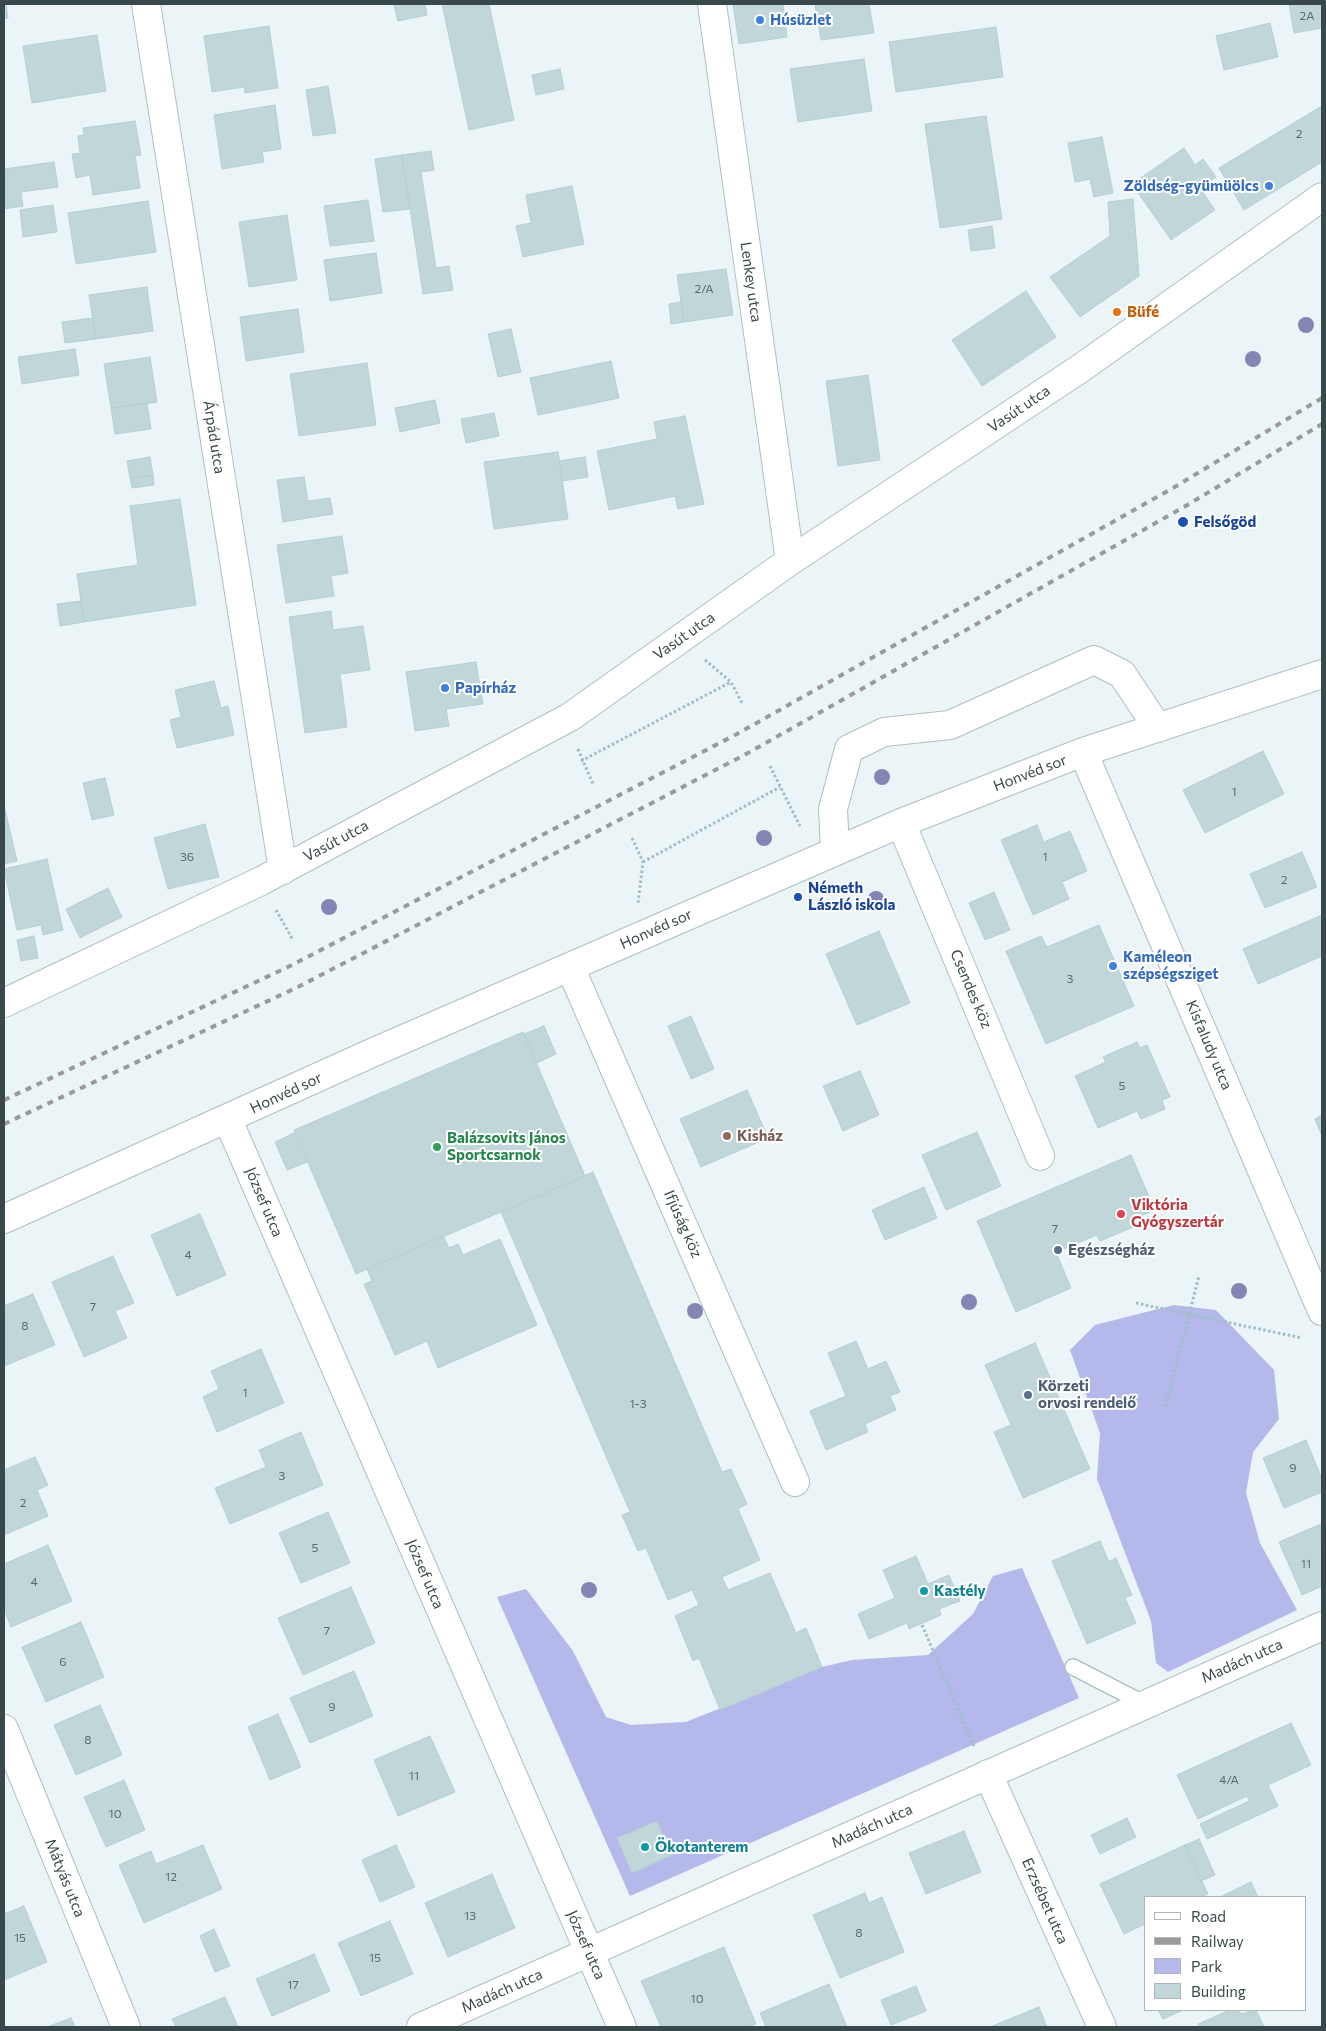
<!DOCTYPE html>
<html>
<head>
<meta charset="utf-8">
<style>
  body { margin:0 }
  #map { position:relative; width:1326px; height:2031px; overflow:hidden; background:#ebf4f6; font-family:Commissioner,sans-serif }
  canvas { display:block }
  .frame { position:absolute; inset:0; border:5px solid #39494b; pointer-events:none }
  .legend { position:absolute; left:1144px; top:1896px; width:162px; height:115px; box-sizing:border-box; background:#fff; border:1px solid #b0b6b7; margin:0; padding:6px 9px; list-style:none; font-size:15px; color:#39494b }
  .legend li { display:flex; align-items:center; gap:10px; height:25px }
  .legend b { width:25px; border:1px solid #b0b6b7 }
</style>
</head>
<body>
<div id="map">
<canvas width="1326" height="2031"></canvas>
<div class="frame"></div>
<ul class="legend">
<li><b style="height:6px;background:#fff"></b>Road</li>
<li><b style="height:6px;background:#9a9a9a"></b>Railway</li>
<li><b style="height:14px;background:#b4b8ea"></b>Park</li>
<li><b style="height:14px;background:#c0d6d8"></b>Building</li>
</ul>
</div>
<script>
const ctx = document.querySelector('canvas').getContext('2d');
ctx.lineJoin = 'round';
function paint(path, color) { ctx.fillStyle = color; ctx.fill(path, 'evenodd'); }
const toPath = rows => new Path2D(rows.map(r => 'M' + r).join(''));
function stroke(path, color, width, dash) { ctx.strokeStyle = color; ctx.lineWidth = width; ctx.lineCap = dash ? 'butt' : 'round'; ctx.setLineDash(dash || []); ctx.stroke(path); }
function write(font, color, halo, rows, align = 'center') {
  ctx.font = font + ' Commissioner,sans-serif'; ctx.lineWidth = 4; ctx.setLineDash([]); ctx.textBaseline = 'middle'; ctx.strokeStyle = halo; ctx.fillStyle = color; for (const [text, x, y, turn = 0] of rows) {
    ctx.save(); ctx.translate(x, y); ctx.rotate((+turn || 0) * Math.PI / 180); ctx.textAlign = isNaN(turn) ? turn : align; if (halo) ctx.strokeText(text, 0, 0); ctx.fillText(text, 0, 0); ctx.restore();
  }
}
paint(toPath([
  [1174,1305,1216,1310,1274,1370,1279,1419,1253,1452,1246,1493,1260,1543,1297,1610,1168,1672,1156,1663,1151,1621,1097,1479,1100,1433,1070,1350,1095,1325],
  [1022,1568,1079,1698,630,1896,497,1597,526,1589,573,1651,606,1717,631,1725,686,1722,822,1667,852,1660,928,1655,973,1614,993,1576]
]), '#b4b8ea');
const building = toPath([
  [4,4,6,4,8,18,4,19,4,4],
  [401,4,425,4,427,15,398,21,394,5,401,4],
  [442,4,489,4,514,120,469,130,442,4],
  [733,4,783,4,787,37,739,44,733,4],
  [815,4,869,4,874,33,821,40,815,4],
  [1289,4,1322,4,1322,28,1294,33,1289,4],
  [1270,23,1278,57,1224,70,1216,36,1270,23],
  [269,26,278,88,245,93,244,87,212,92,204,36,269,26],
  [996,27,1003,77,896,92,889,42,996,27],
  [97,35,106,91,32,103,23,46,97,35],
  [864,59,872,111,798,122,790,69,864,59],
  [560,69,564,89,536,95,532,75,560,69],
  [328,86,336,133,313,136,306,90,328,86],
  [275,105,281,149,262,152,264,162,222,169,214,115,275,105],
  [1322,106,1322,162,1244,210,1219,168,1322,106],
  [986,116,1002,219,940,228,925,124,986,116],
  [135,121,141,155,135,156,140,188,93,195,90,175,76,178,72,154,80,153,78,136,84,135,83,128,135,121],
  [1102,137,1113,193,1094,197,1090,179,1075,182,1068,143,1102,137],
  [1184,148,1195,165,1203,159,1216,177,1200,188,1215,210,1171,240,1132,184,1184,148],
  [431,151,434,170,421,172,436,268,449,266,453,290,423,294,402,155,431,151],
  [402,155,410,209,383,212,375,159,402,155],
  [54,162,58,187,21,192,23,206,4,209,4,169,54,162],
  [572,186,584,244,523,257,516,226,531,223,526,195,572,186],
  [1133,199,1139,276,1080,317,1050,277,1110,236,1108,202,1133,199],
  [368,200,374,241,330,246,324,206,368,200],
  [148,201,156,252,76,264,68,213,148,201],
  [53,205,57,232,23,237,20,210,53,205],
  [287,215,297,280,249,287,239,222,287,215],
  [992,226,995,248,971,251,968,230,992,226],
  [376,253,382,293,330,301,324,260,376,253],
  [726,269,733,315,684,322,677,275,726,269],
  [147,287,153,331,96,339,89,295,147,287],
  [1026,291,1056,337,982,386,952,340,1026,291],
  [681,302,684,322,671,324,669,304,681,302],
  [298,309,304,352,246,361,240,317,298,309],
  [93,318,96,339,65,343,62,322,93,318],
  [511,329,521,372,498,377,488,334,511,329],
  [75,349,79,375,22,384,18,357,75,349],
  [150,357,157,402,111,408,104,364,150,357],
  [611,361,619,398,538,415,530,378,611,361],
  [367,363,376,425,299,436,290,374,367,363],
  [868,375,880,460,838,466,826,381,868,375],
  [435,400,440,423,400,432,395,408,435,400],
  [147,403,151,429,115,434,111,408,147,403],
  [494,413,499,436,466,443,461,419,494,413],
  [685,416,704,504,678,509,675,496,609,510,597,451,657,439,654,422,685,416],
  [558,452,568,519,494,529,484,462,558,452],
  [150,457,153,475,130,478,127,461,150,457],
  [585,457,588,477,562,481,559,461,585,457],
  [153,475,154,485,132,488,130,478,153,475],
  [304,477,308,501,330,498,333,514,283,522,277,480,304,477],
  [180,499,196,605,84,622,77,574,138,565,130,506,180,499],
  [342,536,348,573,331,576,334,596,286,603,277,545,342,536],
  [81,601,84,622,60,626,57,604,81,601],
  [331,611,333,630,363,626,370,670,340,674,347,727,305,733,289,617,331,611],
  [476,662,483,704,446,709,449,726,415,731,406,672,476,662],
  [214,681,221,708,228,706,234,735,177,748,170,720,181,717,175,690,214,681],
  [1263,751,1284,794,1205,833,1183,790,1263,751],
  [105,778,114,815,92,820,83,783,105,778],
  [4,805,17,861,4,864,4,805],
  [205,824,219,877,168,889,154,838,205,824],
  [1037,825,1044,842,1070,831,1087,871,1062,882,1069,899,1033,915,1001,840,1037,825],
  [1302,852,1317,887,1265,908,1250,874,1302,852],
  [47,859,63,930,43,935,41,925,17,930,4,869,47,859],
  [108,888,122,917,80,938,66,909,108,888],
  [994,892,1010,930,985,940,969,903,994,892],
  [1322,915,1322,956,1258,984,1243,949,1322,915],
  [1099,925,1134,1006,1046,1044,1006,951,1041,936,1047,947,1099,925],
  [879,931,910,1003,857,1025,826,954,879,931],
  [34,936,38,958,21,961,17,940,34,936],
  [691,1016,714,1069,691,1079,668,1026,691,1016],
  [544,1026,556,1054,537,1063,524,1034,544,1026],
  [523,1032,585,1176,356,1274,294,1130,523,1032],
  [1137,1042,1140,1048,1147,1045,1170,1097,1162,1100,1165,1109,1141,1119,1137,1111,1098,1128,1075,1076,1106,1062,1103,1057,1137,1042],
  [860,1071,879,1115,843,1131,823,1086,860,1071],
  [747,1090,768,1138,701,1167,680,1119,747,1090],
  [1322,1115,1322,1136,1315,1119,1322,1115],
  [977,1132,1001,1186,946,1210,922,1155,977,1132],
  [294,1133,307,1162,287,1170,275,1142,294,1133],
  [1131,1155,1155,1210,1141,1216,1143,1223,1100,1241,1097,1235,1056,1252,1071,1288,1016,1312,977,1221,1131,1155],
  [593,1172,722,1472,731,1469,747,1504,738,1509,760,1560,722,1577,728,1590,770,1573,796,1633,806,1628,822,1667,720,1710,699,1658,693,1661,675,1616,699,1605,692,1590,668,1600,646,1548,638,1551,622,1515,630,1512,501,1212,593,1172],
  [924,1187,937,1218,885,1240,872,1210,924,1187],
  [200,1214,226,1275,177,1296,151,1235,200,1214],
  [443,1236,449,1248,458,1244,463,1255,500,1239,537,1325,438,1368,427,1341,395,1355,364,1284,372,1281,367,1269,443,1236],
  [113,1256,134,1303,115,1311,127,1338,84,1357,52,1282,113,1256],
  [33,1294,55,1345,4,1366,4,1306,33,1294],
  [856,1341,868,1369,886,1361,900,1392,890,1396,896,1410,865,1424,868,1432,826,1450,810,1411,846,1396,828,1353,856,1341],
  [1035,1343,1090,1469,1023,1498,994,1432,1011,1425,985,1365,1035,1343],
  [261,1349,284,1403,217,1432,203,1397,219,1389,211,1371,261,1349],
  [301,1432,323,1485,230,1524,215,1488,266,1467,259,1450,301,1432],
  [1306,1440,1322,1479,1322,1492,1284,1508,1263,1458,1306,1440],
  [35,1457,48,1485,37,1490,48,1516,4,1535,4,1470,35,1457],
  [328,1512,350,1563,301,1583,279,1533,328,1512],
  [1321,1524,1322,1586,1302,1595,1279,1542,1321,1524],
  [1100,1541,1109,1562,1116,1558,1132,1595,1125,1598,1136,1623,1087,1644,1052,1561,1100,1541],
  [48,1545,72,1601,11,1627,4,1609,4,1564,48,1545],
  [916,1556,928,1584,949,1575,960,1601,939,1609,941,1615,909,1629,907,1623,869,1639,858,1614,895,1598,883,1570,916,1556],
  [351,1587,375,1643,303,1675,278,1618,351,1587],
  [81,1622,104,1677,46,1702,22,1647,81,1622],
  [354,1671,373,1716,310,1743,290,1698,354,1671],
  [100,1705,122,1755,76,1775,54,1725,100,1705],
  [278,1714,301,1767,270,1780,248,1727,278,1714],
  [1291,1723,1311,1765,1268,1785,1278,1806,1207,1839,1200,1824,1249,1801,1247,1796,1198,1819,1177,1775,1291,1723],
  [430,1736,455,1792,398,1816,374,1760,430,1736],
  [124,1780,145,1830,106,1847,84,1797,124,1780],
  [1127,1818,1136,1837,1100,1854,1091,1835,1127,1818],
  [657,1821,672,1855,632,1873,617,1838,657,1821],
  [964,1831,981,1872,926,1894,909,1853,964,1831],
  [1199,1839,1215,1875,1201,1881,1185,1845,1199,1839],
  [203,1845,222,1889,144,1923,119,1865,151,1851,156,1864,203,1845],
  [396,1845,415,1887,380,1902,362,1860,396,1845],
  [1185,1845,1208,1894,1202,1897,1145,1897,1145,1924,1124,1934,1100,1884,1185,1845],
  [492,1874,515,1928,448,1957,425,1903,492,1874],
  [1251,1882,1258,1897,1222,1897,1222,1896,1251,1882],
  [865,1893,869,1903,882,1897,904,1952,840,1978,813,1915,865,1893],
  [24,1906,47,1962,4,1980,4,1914,24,1906],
  [390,1921,413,1974,361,1996,338,1943,390,1921],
  [214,1929,230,1966,215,1972,200,1936,214,1929],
  [724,1947,756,2024,748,2027,661,2027,641,1981,724,1947],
  [314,1954,330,1991,272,2016,256,1979,314,1954],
  [829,1984,847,2027,766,2027,760,2013,829,1984],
  [916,1986,926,2011,891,2025,881,2000,916,1986],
  [225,1997,238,2027,176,2027,172,2019,225,1997],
  [1039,2007,1047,2027,990,2027,1039,2007],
  [1158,2010,1183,2010,1163,2019,1158,2010],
  [1230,2010,1239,2010,1241,2014,1256,2010,1264,2027,1200,2027,1198,2024,1230,2010],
  [71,2018,75,2027,47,2027,71,2018]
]);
paint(building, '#c0d6d8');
stroke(building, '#b3d0d3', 1);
const lane = toPath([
  [1073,1667,1145,1704]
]);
const street = toPath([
  [146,4,283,870],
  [712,4,790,561],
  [1083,752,1322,1311],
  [901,823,1040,1156],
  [835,850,833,809,849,749,884,732,950,725,1094,660,1122,674,1158,728],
  [570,967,795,1482],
  [4,1003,261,881,570,717,790,561,1081,368,1322,197],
  [228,1120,622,2027],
  [4,1219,374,1052,901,823,1083,752,1322,674],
  [4,1729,126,2027],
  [988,1774,1102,2027],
  [421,2027,1322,1626]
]);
stroke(lane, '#adbfc2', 18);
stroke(street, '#adbfc2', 30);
stroke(toPath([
  [705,660,731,682,743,705],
  [578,749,593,784],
  [581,761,731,682],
  [770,766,800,826],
  [632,838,643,862,638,903],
  [643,862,780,787],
  [276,910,293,940],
  [1136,1303,1302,1338],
  [1166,1406,1199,1276],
  [922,1625,974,1746]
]), '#9ebfc4', 3, [2.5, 2.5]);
stroke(lane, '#fff', 15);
stroke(street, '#fff', 28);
stroke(toPath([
  [4,1100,288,967,737,734,1173,488,1322,398],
  [4,1124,298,987,748,753,1184,507,1322,424]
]), '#9a9a9a', 4, [6, 6]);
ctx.fillStyle = '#8585b5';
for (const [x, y] of [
  [1306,325],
  [1253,359],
  [882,777],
  [764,838],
  [876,899],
  [329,907],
  [1239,1291],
  [969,1302],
  [695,1311],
  [589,1590]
]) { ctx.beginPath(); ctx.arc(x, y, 8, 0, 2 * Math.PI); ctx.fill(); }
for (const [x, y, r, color] of [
  [760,20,5,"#3f7fe0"],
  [1269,186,5,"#3f7fe0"],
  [1117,312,5,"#e8710a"],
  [1183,522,6,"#1a4fb4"],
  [445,688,5,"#3f7fe0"],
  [798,897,5,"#1a4fb4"],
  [1113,966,5,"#3f7fe0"],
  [727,1136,5,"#8d6e63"],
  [437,1147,5,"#2e9e5b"],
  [1121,1214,5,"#e0444e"],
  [1058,1250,5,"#5c6f8a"],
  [1028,1395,5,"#5c6f8a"],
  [924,1591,5,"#0f9aa8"],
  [645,1847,5,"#0f9aa8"]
]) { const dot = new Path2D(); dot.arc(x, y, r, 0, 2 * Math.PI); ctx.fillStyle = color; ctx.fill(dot); stroke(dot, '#fff', 2); }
write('12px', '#5b6c6e', null, [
  ["2A",1307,16],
  ["2",1299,134],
  ["2/A",704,289],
  ["1",1234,792],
  ["36",187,857],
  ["1",1045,857],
  ["2",1284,880],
  ["3",1070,979],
  ["5",1122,1086],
  ["7",1055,1229],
  ["4",188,1255],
  ["7",93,1307],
  ["8",25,1326],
  ["1",245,1393],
  ["1-3",638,1404],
  ["9",1293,1468],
  ["3",282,1476],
  ["2",23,1503],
  ["5",315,1548],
  ["11",1306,1564],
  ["4",34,1582],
  ["7",327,1631],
  ["6",63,1662],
  ["9",332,1707],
  ["8",88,1740],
  ["11",414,1776],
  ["4/A",1229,1780],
  ["10",115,1814],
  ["12",171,1877],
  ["13",470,1916],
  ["8",859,1933],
  ["15",20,1938],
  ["15",375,1958],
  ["17",293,1985],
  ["10",697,1999]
]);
write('bold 15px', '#366cbe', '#fff', [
  ["Húsüzlet",770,20],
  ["Zöldség-gyümüölcs",1259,186,"right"],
  ["Papírház",455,688],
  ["Kaméleon",1123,957],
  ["szépségsziget",1123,974]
], 'left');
write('15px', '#39494b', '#fff', [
  ["Lenkey utca",751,282,82],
  ["Vasút utca",1019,409,-34],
  ["Árpád utca",214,437,81],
  ["Vasút utca",684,636,-35],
  ["Honvéd sor",1030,773,-21],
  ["Vasút utca",336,841,-28],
  ["Honvéd sor",656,929,-24],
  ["Csendes köz",971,989,67],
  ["Kisfaludy utca",1209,1045,67],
  ["Honvéd sor",286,1093,-25],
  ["József utca",264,1202,67],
  ["Ifjúság köz",683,1224,66],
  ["József utca",425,1574,67],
  ["Madách utca",1242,1661,-24],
  ["Madách utca",872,1826,-24],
  ["Mátyás utca",65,1878,68],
  ["Erzsébet utca",1045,1901,66],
  ["József utca",586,1945,66],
  ["Madách utca",502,1991,-24]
]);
write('bold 15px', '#c56008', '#fff', [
  ["Büfé",1127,312]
], 'left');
write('bold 15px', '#164399', '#fff', [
  ["Felsőgöd",1194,522],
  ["Németh",808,888],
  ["László iskola",808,905]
], 'left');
write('bold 15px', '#785e54', '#fff', [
  ["Kisház",737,1136]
], 'left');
write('bold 15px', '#27864d', '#fff', [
  ["Balázsovits János",447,1138],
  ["Sportcsarnok",447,1155]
], 'left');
write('bold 15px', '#be3a42', '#fff', [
  ["Viktória",1131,1205],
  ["Gyógyszertár",1131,1222]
], 'left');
write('bold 15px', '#4e5e75', '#fff', [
  ["Egészségház",1068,1250],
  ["Körzeti",1038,1386],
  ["orvosi rendelő",1038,1403]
], 'left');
write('bold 15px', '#0d838f', '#fff', [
  ["Kastély",934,1591],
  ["Ökotanterem",655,1847]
], 'left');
</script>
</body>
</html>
